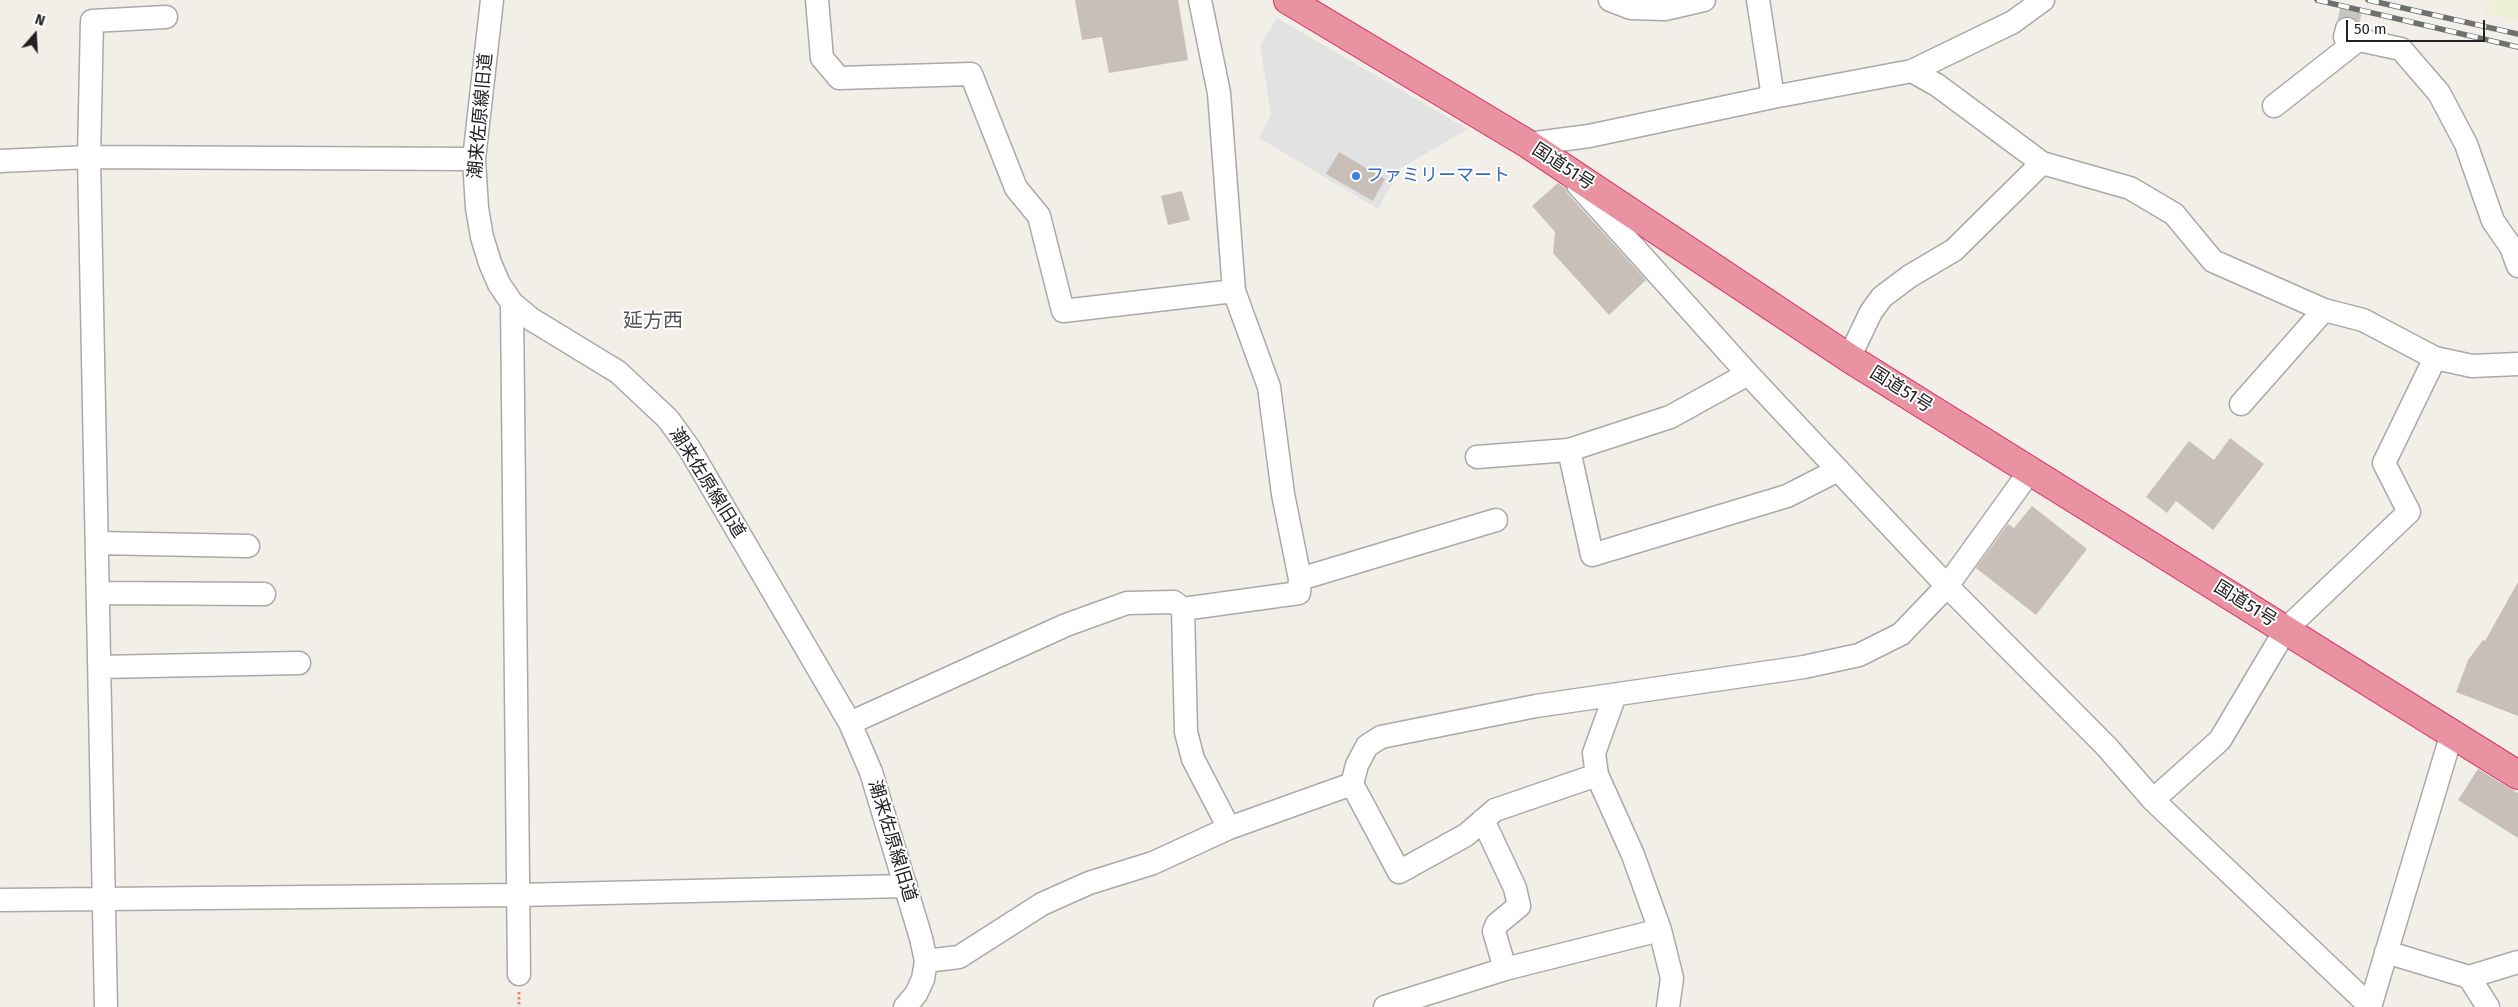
<!DOCTYPE html>
<html>
<head>
<meta charset="utf-8">
<style>
  body { margin:0 }
  #map { position:relative; width:2518px; height:1007px; overflow:hidden; background:#f2efe9; font-family:"Fira Sans",sans-serif }
  canvas { display:block }
  .north { position:absolute; left:10px; top:10px; width:50px; height:50px; -webkit-text-stroke:4px #fff; paint-order:stroke; rotate:19deg; font-size:14px; font-weight:700; line-height:20px; text-align:center; color:#222 }
  .north::after { content:''; display:block; margin:auto; width:18px; height:22px; background:#222; clip-path:polygon(50% 0,100% 100%,50% 72%,0 100%) }
  .scale { position:absolute; left:2346px; top:20px; width:139px; height:22px; box-sizing:border-box; border:2px solid #222; border-top:0; padding-left:6px; font-size:15px; line-height:18px; white-space:nowrap; color:#222; -webkit-text-stroke:4px #fff; paint-order:stroke }
</style>
</head>
<body>
<div id="map">
<canvas width="2518" height="1007"></canvas>
<div class="north">N</div>
<div class="scale">50 m</div>
</div>
<script>
const ctx = document.querySelector('canvas').getContext('2d');
ctx.lineJoin = 'round';
function paint(path, color) { ctx.fillStyle = color; ctx.fill(path, 'evenodd'); }
const toPath = rows => new Path2D(rows.map(r => 'M' + r).join(''));
function stroke(path, color, width, dash) { ctx.strokeStyle = color; ctx.lineWidth = width; ctx.lineCap = dash ? 'butt' : 'round'; ctx.setLineDash(dash || []); ctx.stroke(path); }
function write(font, color, halo, rows, align = 'center') {
  ctx.font = font + ' "Fira Sans","Noto Sans JP",sans-serif'; ctx.lineWidth = 4; ctx.setLineDash([]); ctx.textBaseline = 'middle'; ctx.strokeStyle = halo; ctx.fillStyle = color; for (const [text, x, y, turn = 0] of rows) {
    ctx.save(); ctx.translate(x, y); ctx.rotate((+turn || 0) * Math.PI / 180); ctx.textAlign = isNaN(turn) ? turn : align; if (halo) ctx.strokeText(text, 0, 0); ctx.fillText(text, 0, 0); ctx.restore();
  }
}
paint(toPath([
  [2494,0,2518,0,2518,21,2481,12]
]), '#eef0d5');
paint(toPath([
  [1277,18,1468,129,1401,168,1378,209,1259,138,1271,115,1260,45]
]), '#e2e2e2');
paint(toPath([
  [1075,0,1178,0,1188,60,1109,73,1102,37,1082,40],
  [1339,152,1385,179,1373,201,1326,174],
  [1558,183,1565,188,1568,194,1646,280,1609,315,1553,253,1555,232,1532,206],
  [1182,191,1190,220,1168,225,1161,196],
  [2230,438,2264,464,2213,530,2176,501,2167,513,2146,497,2189,441,2214,460],
  [2032,506,2087,549,2036,615,1976,568,2008,524,2014,528],
  [2518,582,2518,716,2456,692,2468,660,2483,640,2485,641],
  [2478,769,2518,793,2518,838,2458,800]
]), '#c7bfb8');
stroke(toPath([
  [2347,29,2353,0]
]), '#c8c6c1', 22, [22, 11]);
const minor = toPath([
  [492,0,474,159,477,208,482,237,490,263,499,284,512,303,531,319,618,372,668,419,689,448,850,723,871,772,921,938,926,961,923,979,916,994,905,1007],
  [817,0,822,58,839,78,971,74,1016,188,1039,216,1063,311,1234,291],
  [1610,0,1631,8,1665,9,1704,0],
  [1758,0,1773,97],
  [2347,29,2345,37,2401,49,2439,93,2466,144,2493,221,2511,247,2518,266],
  [1912,71,2013,22,2043,0],
  [2274,106,2358,40],
  [1528,144,1589,136,1773,97,1912,71,1937,85,2042,163,2130,188,2174,214,2213,261,2324,310,2363,320,2435,358,2472,366,2518,364],
  [0,161,89,157,474,159],
  [1578,185,1748,374,1947,586,2107,747,2153,800,2370,1006],
  [512,303,519,974],
  [1849,358,1871,312,1882,297,1910,276,1954,250,2042,163],
  [2241,404,2324,310],
  [1569,450,1592,555,1787,496,1838,470],
  [1477,457,1569,450,1670,417,1748,374],
  [97,543,248,546],
  [1300,579,1496,520],
  [98,593,264,594],
  [1183,609,1186,732,1193,759,1229,828],
  [100,667,299,663],
  [1615,695,1594,753,1597,775,1633,855,1660,930,1672,978,1668,1007],
  [850,723,1066,625,1127,603,1174,602,1183,609,1299,593,1300,579,1283,494,1269,387,1234,291,1219,93,1200,0],
  [1352,784,1399,872,1466,835,1495,810,1597,775],
  [2153,800,2220,740,2286,629,2409,512,2384,463,2435,358],
  [1483,820,1515,888,1519,906,1497,924,1494,931,1505,969],
  [0,900,518,895,906,886],
  [2386,952,2469,977,2518,962],
  [926,961,959,957,1042,904,1089,883,1153,863,1229,828,1352,784,1357,765,1367,746,1381,737,1536,706,1804,667,1859,655,1901,634,1947,586,2030,471],
  [2469,977,2488,1007],
  [106,1007,89,157,92,21,166,17],
  [1385,1007,1505,969,1660,930],
  [2370,1007,2452,733]
]);
const highway = toPath([
  [1288,0,1528,144,1849,358,2518,775]
]);
stroke(minor, '#a9a9a9', 25);
stroke(highway, '#dc2a67', 30);
stroke(toPath([
  [519,992,519,1007]
]), '#fa8072', 3, [2.5, 2.5]);
stroke(minor, '#fff', 22);
stroke(highway, '#e892a2', 28);
const rail = toPath([
  [2317,0,2518,47],
  [2368,0,2518,34]
]);
stroke(rail, '#707070', 5.5);
stroke(rail, '#fff', 4, [11]);
for (const [x, y, r, color] of [
  [1356,176,5,"#3f7fe0"]
]) { const dot = new Path2D(); dot.arc(x, y, r, 0, 2 * Math.PI); ctx.fillStyle = color; ctx.fill(dot); stroke(dot, '#fff', 2); }
write('18px', '#222', '#fff', [
  ["潮来佐原線旧道",481,116,-85],
  ["国道51号",1563,167,33],
  ["国道51号",1901,390,32],
  ["潮来佐原線旧道",707,483,58],
  ["国道51号",2245,604,32],
  ["潮来佐原線旧道",892,841,73]
]);
write('18px', '#366cbe', '#fff', [
  ["ファミリーマート",1366,176]
], 'left');
write('20px', '#555', '#fff', [
  ["延方西",653,321]
]);
</script>
</body>
</html>
